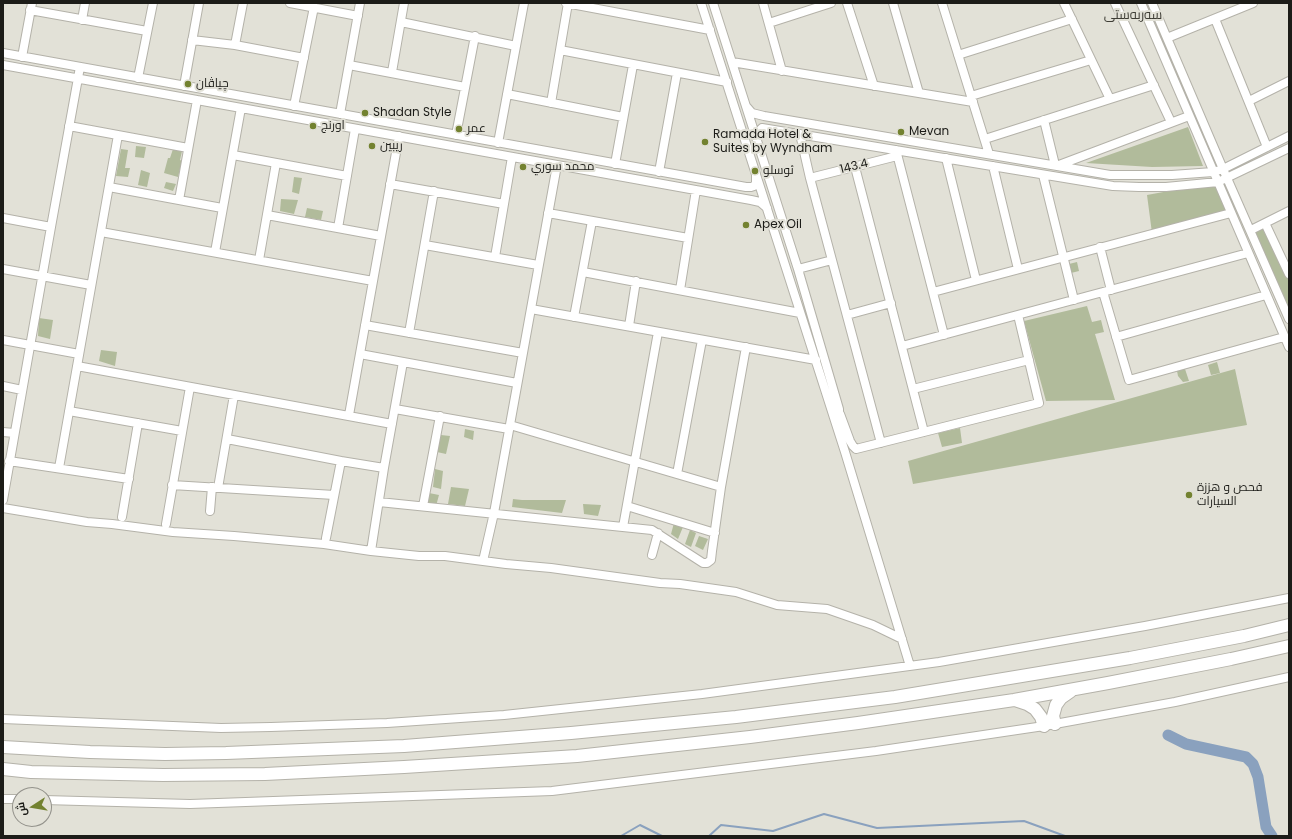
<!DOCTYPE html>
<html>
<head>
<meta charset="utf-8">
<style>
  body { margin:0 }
  #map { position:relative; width:1292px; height:839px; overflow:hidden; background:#e2e1d7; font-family:Poppins,Cairo,sans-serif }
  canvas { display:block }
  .frame { position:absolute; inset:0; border:4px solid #1c1c18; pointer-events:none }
  .north { position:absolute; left:12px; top:787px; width:40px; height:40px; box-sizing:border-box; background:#e2e1d7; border:1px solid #93928b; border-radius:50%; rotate:258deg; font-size:11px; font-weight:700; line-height:16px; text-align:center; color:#1c1c18 }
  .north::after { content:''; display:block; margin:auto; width:14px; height:18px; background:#738230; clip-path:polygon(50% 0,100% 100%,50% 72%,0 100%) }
</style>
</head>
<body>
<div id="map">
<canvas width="1292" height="839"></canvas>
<div class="frame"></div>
<div class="north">ش</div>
</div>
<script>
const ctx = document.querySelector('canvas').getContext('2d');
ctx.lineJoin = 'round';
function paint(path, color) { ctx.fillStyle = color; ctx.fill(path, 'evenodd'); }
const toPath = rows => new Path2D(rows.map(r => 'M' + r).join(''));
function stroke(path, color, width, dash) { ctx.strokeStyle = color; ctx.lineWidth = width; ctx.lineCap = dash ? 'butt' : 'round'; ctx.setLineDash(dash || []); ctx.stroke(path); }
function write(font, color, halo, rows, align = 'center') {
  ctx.font = font + ' Poppins,Cairo,sans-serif'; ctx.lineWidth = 4; ctx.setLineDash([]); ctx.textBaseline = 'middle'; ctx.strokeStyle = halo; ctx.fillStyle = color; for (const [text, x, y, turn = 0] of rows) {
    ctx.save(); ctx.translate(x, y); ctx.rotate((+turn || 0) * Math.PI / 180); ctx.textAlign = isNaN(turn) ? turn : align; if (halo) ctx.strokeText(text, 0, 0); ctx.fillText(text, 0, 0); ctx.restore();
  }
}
paint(toPath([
  [1188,127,1203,166,1152,167,1086,163],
  [136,146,146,147,144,158,135,157],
  [121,149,128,150,125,168,130,168,128,177,116,176],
  [173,149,182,151,180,160,182,161,178,177,164,173,168,158,170,158],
  [141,170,150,173,147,187,138,185],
  [294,177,302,178,299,194,292,192],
  [166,182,176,184,173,191,164,188],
  [1218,182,1231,213,1152,233,1147,195],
  [281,199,298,200,294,214,280,211],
  [307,208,323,211,321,220,305,217],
  [1265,223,1289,274,1289,313,1251,230],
  [1077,262,1079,271,1071,273,1069,264],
  [1087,306,1092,322,1101,320,1104,332,1095,334,1115,400,1046,401,1024,321],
  [39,318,53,320,50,339,38,336],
  [101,350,117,352,115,366,99,361],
  [1217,362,1220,373,1211,375,1208,365],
  [1185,369,1189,381,1183,382,1178,376,1177,371],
  [1235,369,1247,425,913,484,908,461],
  [960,428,962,443,942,447,938,433],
  [465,429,474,431,473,440,464,437],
  [441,435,450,436,446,454,437,452],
  [435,469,443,471,441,489,433,487],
  [451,487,469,489,465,506,448,504],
  [429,493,439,495,436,506,427,504],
  [513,499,522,500,566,500,562,513,512,507],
  [583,504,601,505,598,516,584,514],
  [674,523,683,527,678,539,671,534],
  [690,530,696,533,691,547,685,544],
  [699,536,708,539,703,550,695,546]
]), '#b1bb9b');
stroke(toPath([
  [621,836,640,825,662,836],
  [709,836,721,825,773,831,824,814,877,828,1024,821,1065,836]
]), '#8aa1be', 2);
stroke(toPath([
  [1168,735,1186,744,1246,757,1253,764,1258,777,1266,827,1272,836]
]), '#8aa1be', 11);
const minor = toPath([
  [290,3,358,16],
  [566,3,710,30],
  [701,3,845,452,910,666],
  [713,3,798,269,839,409,839,419,837,425],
  [763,3,782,71],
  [847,3,874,86],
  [893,3,919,93],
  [942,3,989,154],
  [1064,3,1110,99],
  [1115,3,1171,122],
  [1141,3,1289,347],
  [1152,3,1223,169,1289,319],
  [30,10,147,31],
  [1215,19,1267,147],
  [82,20,85,3],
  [401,22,516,46],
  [769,23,831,3],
  [1167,38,1253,3],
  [192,40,235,45,304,58],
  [235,45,243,3],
  [560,50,727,82],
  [3,53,746,187,751,187,754,186,756,183,756,174],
  [958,55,1072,19],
  [22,57,32,3],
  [732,62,973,102],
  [3,65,751,200,760,202,767,208],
  [349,65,465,87],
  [392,72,404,3],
  [138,78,153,3],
  [184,86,199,3],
  [507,94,623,117],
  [971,96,1091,60],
  [1249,101,1289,81],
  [551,103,568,3],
  [294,106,314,7],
  [746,106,752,113,764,116,1110,175,1172,175,1213,172,1223,169,1289,136],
  [340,114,360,3],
  [1044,120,1055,165],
  [69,126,188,148],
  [800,134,810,178,881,443],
  [456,135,475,36],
  [985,139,1154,85],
  [757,141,759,131,762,128,1113,186,1139,187,1166,187,1218,182,1289,148],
  [498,143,524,3],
  [896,150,944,335],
  [233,155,347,176],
  [946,158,976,280],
  [615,164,633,65],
  [1059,165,1189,116],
  [993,166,1018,269],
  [855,167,924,432],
  [659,172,677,73],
  [1043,175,1074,300],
  [810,178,897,156],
  [390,184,504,204],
  [109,187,222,208],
  [179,200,197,100],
  [548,213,688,238],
  [267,215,381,236],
  [3,218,51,227],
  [1265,223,1289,274],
  [338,228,355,129],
  [1251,230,1289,211],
  [101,232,373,281],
  [425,245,538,265],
  [1100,247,1111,290],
  [215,252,241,108],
  [495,257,512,157],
  [259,260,276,163],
  [3,269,91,285],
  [798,269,832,260],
  [583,272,800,313],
  [680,290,696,190],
  [933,292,1231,213],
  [1103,292,1129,380,1284,337],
  [531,309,816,360],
  [847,315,891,303],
  [574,317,592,221],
  [365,325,523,353],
  [629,326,636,281],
  [409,333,434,191],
  [1116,337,1266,295],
  [3,340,79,354],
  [902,346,1248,253],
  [360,354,517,383],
  [77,366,392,424],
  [3,386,22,390],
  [913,389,1029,360],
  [395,409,509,429],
  [69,411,182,431],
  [840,414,850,441,853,446,856,449,1039,403,1018,315],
  [349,415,399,136],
  [510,425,721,487],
  [3,432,14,433],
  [227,439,341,461,384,468],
  [9,461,129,479],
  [59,468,118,135],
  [677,474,702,340],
  [172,485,334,495],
  [218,488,234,395],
  [3,500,51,227,80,67],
  [379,502,652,530,703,563,707,563,711,560,712,551,721,487,746,347],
  [423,506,440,416],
  [627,506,715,533],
  [3,508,87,522,112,524,173,532,234,536,324,544,371,551,419,556,445,556,506,564,551,568,660,583,680,584,736,592,777,605,827,609,873,625,902,639],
  [210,511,212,487],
  [122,517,138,423],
  [166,524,190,387],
  [623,527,658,332],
  [326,538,341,461],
  [371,551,384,468,403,362],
  [652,555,658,533],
  [483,561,494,513,557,165],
  [3,719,221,728,271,727,387,723,504,715,702,694,939,662,1145,626,1289,598],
  [3,799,20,799],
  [44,800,190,804,552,791,876,751,1044,726,1175,702,1289,677]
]);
const highway = toPath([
  [1015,700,1027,704,1035,709,1041,717,1044,726],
  [1055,724,1053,716,1056,705,1061,698,1071,691],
  [3,747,90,752,165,754,226,753,404,746,571,733,736,717,895,697,1130,658,1244,636,1289,625],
  [3,769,31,772,163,775,265,774,404,767,577,756,750,737,858,723,1014,700,1108,683,1231,659,1289,646]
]);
stroke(minor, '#b4b2a9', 10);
stroke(highway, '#b4b2a9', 14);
stroke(minor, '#fff', 8);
stroke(highway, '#fff', 12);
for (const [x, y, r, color] of [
  [188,84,4,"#738230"],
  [365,113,4,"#738230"],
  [313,126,4,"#738230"],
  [459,129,4,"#738230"],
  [901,132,4,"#738230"],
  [705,142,4,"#738230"],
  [372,146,4,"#738230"],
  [523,167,4,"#738230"],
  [755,171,4,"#738230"],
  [746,225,4,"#738230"],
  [1189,495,4,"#738230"]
]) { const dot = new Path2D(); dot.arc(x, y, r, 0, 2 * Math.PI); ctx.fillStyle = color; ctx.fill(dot); stroke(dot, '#e2e1d7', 1.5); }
write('12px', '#1c1c18', '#e2e1d7', [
  ["چياڤان",196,84],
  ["Shadan Style",373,113],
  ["اورنج",321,126],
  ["عمر",467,129],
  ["Mevan",909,132],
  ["Ramada Hotel &",713,135],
  ["Suites by Wyndham",713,149],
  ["ريبين",380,146],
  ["محمد سوري",531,167],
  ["ئوسلو",763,171],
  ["Apex Oil",754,225],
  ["فحص و هززة",1197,488],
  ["السيارات",1197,502]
], 'left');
write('12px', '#1c1c18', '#e2e1d7', [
  ["143.4",854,167,-14]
]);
write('13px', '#3f3e36', '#e2e1d7', [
  ["سه‌ربه‌ستی",1133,16]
]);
</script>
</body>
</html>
